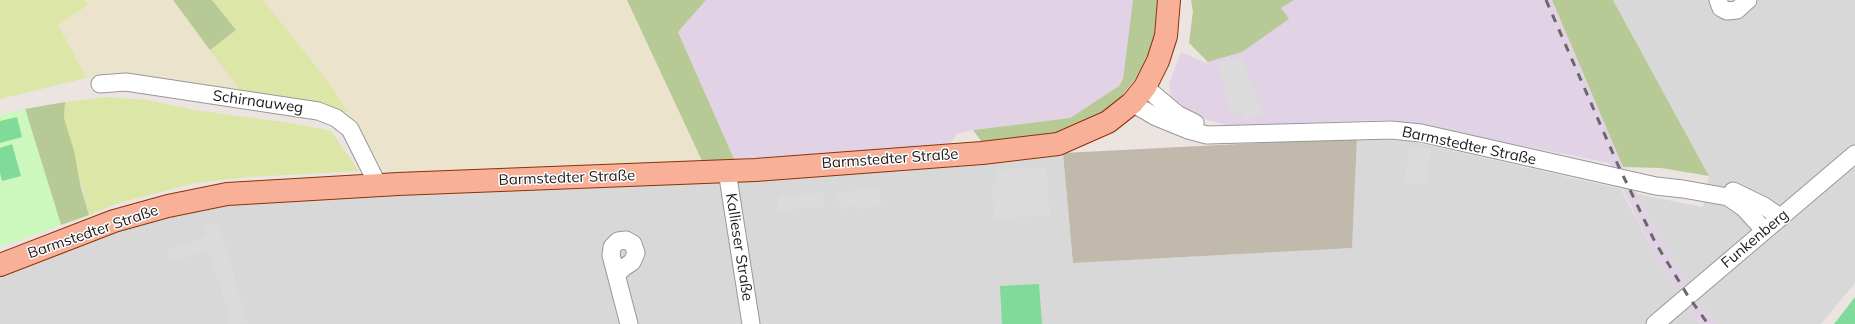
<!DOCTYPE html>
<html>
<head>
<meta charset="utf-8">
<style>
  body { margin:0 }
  canvas { display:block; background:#ece4e0 }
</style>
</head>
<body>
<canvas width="1855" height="324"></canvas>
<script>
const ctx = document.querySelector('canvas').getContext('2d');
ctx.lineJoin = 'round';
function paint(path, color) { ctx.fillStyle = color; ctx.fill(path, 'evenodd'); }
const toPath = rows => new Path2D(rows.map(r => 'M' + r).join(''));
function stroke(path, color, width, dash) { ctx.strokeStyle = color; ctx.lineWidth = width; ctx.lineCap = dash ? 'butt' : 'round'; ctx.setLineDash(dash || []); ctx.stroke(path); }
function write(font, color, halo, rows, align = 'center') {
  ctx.font = font + ' Mulish,sans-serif'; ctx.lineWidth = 3; ctx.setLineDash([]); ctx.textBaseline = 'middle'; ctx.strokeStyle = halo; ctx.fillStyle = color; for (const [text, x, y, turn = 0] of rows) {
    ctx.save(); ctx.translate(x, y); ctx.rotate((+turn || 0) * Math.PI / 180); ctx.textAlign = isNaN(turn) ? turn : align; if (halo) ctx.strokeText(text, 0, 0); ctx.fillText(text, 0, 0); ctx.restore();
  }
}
paint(toPath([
  [1613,0,1855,0,1855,283,1821,324,1718,324,1700,303,1662,242,1637,194,1703,207,1709,176],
  [1357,138,1414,142,1621,189,1653,251,1690,312,1700,324,0,324,0,277,109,233,210,207,258,201,721,182,1030,160,1063,153,1073,263,1352,248]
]), '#d9d8d8');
paint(toPath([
  [706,0,1133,0,1123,80,1119,86,1070,118,973,130,957,134,949,145,734,159,678,32],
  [1294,0,1552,0,1623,167,1662,242,1700,303,1718,324,1700,324,1690,312,1653,251,1610,163,1392,120,1343,121,1235,127,1199,118,1171,97,1169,84,1181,52,1206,63,1242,52,1288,19,1281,8]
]), '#e2d2e5');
paint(toPath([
  [1357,138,1352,248,1073,263,1063,153]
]), '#c0b9ac');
paint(toPath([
  [85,0,173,0,243,94,125,76,86,78,58,25,88,5],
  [263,0,627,0,703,163,397,174,383,168,331,86]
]), '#ebe3cb');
paint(toPath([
  [0,0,85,0,88,5,58,25,86,78,0,99],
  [212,0,263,0,331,86,347,112,321,106,243,94,210,50,236,30],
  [107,97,146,100,195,110,290,123,331,131,359,171,249,177,195,183,115,204,89,215,64,118,65,102]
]), '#dbe6a7');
paint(toPath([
  [173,0,212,0,236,30,210,50],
  [627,0,706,0,678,32,734,159,703,163],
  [1133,0,1158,0,1156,39,1145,67,1110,110,1056,136,984,145,973,130,1070,118,1119,86,1123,79],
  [1191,0,1294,0,1281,8,1289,19,1242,52,1208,62,1189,43,1193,11],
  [1552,0,1613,0,1709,176,1661,168,1623,167],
  [65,102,64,118,74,151,81,188,89,215,61,225,25,109]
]), '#b7ca96');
paint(toPath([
  [25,109,61,225,0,247,0,115]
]), '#ccf7bd');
paint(toPath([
  [17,117,22,137,0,143,0,121],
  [12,144,21,176,2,181,0,173,0,148],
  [1039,284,1042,324,1002,324,1000,286],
  [1855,297,1855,324,1834,324]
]), '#80da99');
paint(toPath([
  [1242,57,1263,114,1244,119,1242,112,1232,115,1217,63],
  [1409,147,1431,149,1427,184,1405,183],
  [1046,167,1050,216,994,218,992,188,999,179,998,170],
  [877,189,882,204,859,210,857,205,841,210,836,192],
  [823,193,824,207,778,210,777,201,779,196],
  [219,223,247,322,235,324,227,324,227,307,208,251,170,262,167,249,207,237,205,227]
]), '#dbdbdb');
const minor = toPath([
  [1718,0,1721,8,1727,11,1737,10,1748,0],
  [100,84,126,82,318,111,336,118,350,129,378,185],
  [1145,87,1177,114,1195,123],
  [1132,103,1156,117,1188,130,1207,135,1391,130,1421,133,1656,186,1683,189,1728,197,1744,208,1764,230],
  [727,171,751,324],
  [1733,191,1764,206,1780,217],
  [617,274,623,268,632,262,636,253,633,244,626,240,618,241,612,247,611,255,629,324],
  [1655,324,1855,154]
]);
const major = toPath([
  [0,265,114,221,168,206,227,194,398,184,755,170,982,153,1058,144,1108,122,1132,103,1145,87,1158,61,1166,36,1169,0]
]);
stroke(minor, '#989898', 19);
stroke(major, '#8c3205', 24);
stroke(minor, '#fff', 17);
stroke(major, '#f8b099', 22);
stroke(toPath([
  [1546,0,1618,165,1655,242,1688,296,1708,324]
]), '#696969', 3, [8, 8]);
write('15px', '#1b1b1b', '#fff', [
  ["Schirnauweg",258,102,8],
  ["Barmstedter Straße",1469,146,12],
  ["Barmstedter Straße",890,159,-4],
  ["Barmstedter Straße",567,178,-2],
  ["Barmstedter Straße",93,232,-19],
  ["Funkenberg",1755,239,-40],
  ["Kallieser Straße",739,247,81]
]);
</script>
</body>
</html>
